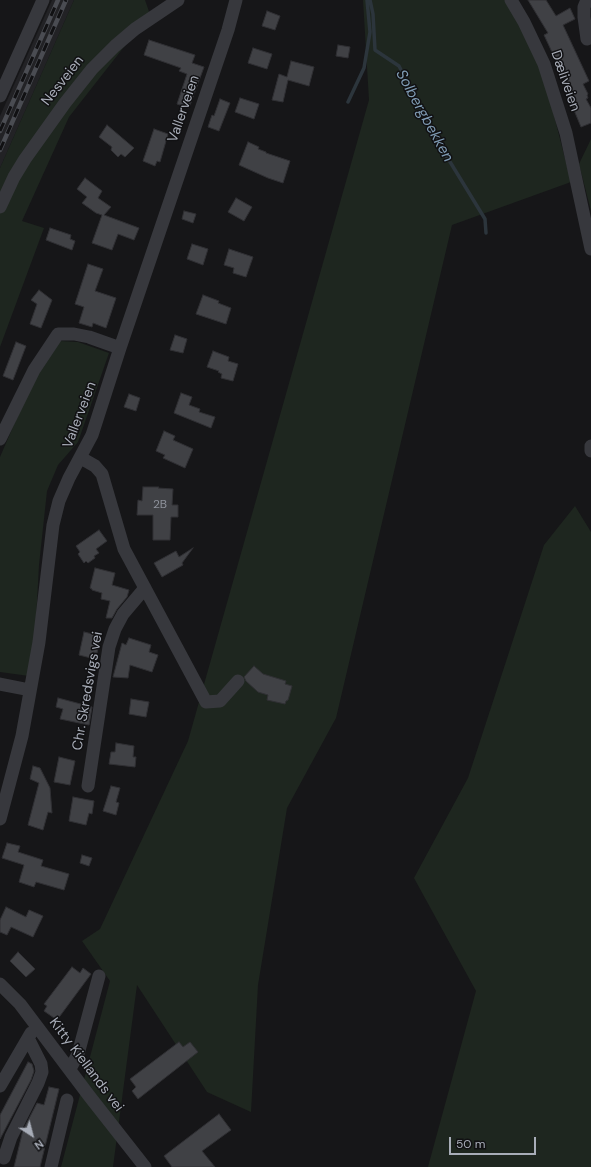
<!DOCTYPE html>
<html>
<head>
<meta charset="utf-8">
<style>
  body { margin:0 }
  #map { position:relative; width:591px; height:1167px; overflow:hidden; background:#161618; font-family:"DM Sans",sans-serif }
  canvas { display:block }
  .north { position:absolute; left:12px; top:1115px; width:40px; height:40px; -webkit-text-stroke:3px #111113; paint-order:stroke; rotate:144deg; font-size:11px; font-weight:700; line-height:16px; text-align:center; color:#a8adb8 }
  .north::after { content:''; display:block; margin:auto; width:14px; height:18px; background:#a8adb8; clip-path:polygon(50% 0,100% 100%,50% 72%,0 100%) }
  .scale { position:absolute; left:449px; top:1137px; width:87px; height:18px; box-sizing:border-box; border:2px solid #a8adb8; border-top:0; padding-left:5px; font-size:12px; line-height:14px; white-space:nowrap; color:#a8adb8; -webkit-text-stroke:3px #111113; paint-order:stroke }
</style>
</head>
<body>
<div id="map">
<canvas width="591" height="1167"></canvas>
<div class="north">N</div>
<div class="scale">50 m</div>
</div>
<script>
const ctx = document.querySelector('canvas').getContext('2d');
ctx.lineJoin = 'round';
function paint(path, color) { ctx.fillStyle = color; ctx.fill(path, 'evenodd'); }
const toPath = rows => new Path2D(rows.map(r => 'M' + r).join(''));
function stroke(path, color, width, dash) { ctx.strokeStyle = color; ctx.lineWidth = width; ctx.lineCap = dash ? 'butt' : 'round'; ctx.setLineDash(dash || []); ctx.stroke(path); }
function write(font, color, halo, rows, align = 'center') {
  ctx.font = font + ' "DM Sans",sans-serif'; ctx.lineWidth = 3; ctx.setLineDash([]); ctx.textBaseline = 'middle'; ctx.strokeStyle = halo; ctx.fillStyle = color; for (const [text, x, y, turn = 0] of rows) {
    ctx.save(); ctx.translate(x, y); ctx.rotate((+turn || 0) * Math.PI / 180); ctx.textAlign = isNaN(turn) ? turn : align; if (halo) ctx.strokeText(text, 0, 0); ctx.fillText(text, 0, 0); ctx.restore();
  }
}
paint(toPath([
  [52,0,74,0,0,168,0,116]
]), '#222225');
paint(toPath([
  [74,0,145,0,153,23,131,38,69,117,22,221,44,228,0,347,0,168],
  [363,0,507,0,522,22,547,88,571,182,452,225,336,718,287,808,258,985,251,1112,207,1092,137,985,113,1167,61,1167,110,981,82,941,100,929,188,741,369,100],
  [591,139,591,211,579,164],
  [60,341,78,342,109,353,78,442,58,465,47,491,39,565,35,639,29,676,0,672,0,457,39,367],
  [575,506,591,532,591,1167,428,1167,476,991,414,878,468,778,544,545]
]), '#1e261f');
stroke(toPath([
  [370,0,373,14,375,50,399,66,444,152,485,219,486,233],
  [348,102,364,68,370,32,367,0]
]), '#2c353c', 3.5);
const building = toPath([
  [528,0,546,0,556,16,570,8,575,19,563,25,589,81,583,84,588,94,587,95,588,98,586,99,591,108,591,123,581,127,569,98,573,97,544,35,548,33,528,0],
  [267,11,280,16,275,30,262,26,267,11],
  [149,40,195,55,192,63,204,67,189,108,177,104,187,74,179,71,181,68,144,55,149,40],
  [338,45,350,47,348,58,336,56,338,45],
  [253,48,272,54,267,69,248,63,253,48],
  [291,61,314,67,309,86,288,80,283,102,272,100,279,74,287,77,291,61],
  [240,98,259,104,254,119,235,112,240,98],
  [220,99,230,103,219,131,208,127,212,115,214,116,220,99],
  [107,125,134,148,125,157,121,154,118,157,111,150,112,147,99,137,107,125],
  [154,129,168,134,160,162,157,161,155,166,143,161,154,129],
  [248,142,259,147,258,149,266,152,266,153,290,161,283,183,268,178,239,165,248,142],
  [85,178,102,191,98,198,111,207,104,215,139,228,134,240,118,234,112,250,92,243,102,215,96,213,82,203,87,197,77,189,85,178],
  [236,198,252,207,244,221,228,212,236,198],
  [184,211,196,214,193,223,182,219,184,211],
  [50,228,71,235,70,239,75,241,72,250,46,240,50,228],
  [192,244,208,249,203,265,187,259,192,244],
  [229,249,253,257,246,277,233,273,234,268,224,265,229,249],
  [88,264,103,269,95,291,116,298,106,328,93,323,92,327,79,323,84,307,75,304,88,264],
  [39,290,52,300,41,328,30,324,37,304,31,300,39,290],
  [203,295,219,301,218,303,231,308,226,324,196,314,203,295],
  [175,335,187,339,183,353,170,350,175,335],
  [16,342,26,346,13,380,3,376,16,342],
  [213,351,229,357,228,361,238,364,233,381,221,378,222,374,218,372,219,371,207,367,213,351],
  [181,393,192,397,189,405,200,409,199,412,215,417,211,428,174,413,181,393],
  [129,394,140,398,136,411,124,407,129,394],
  [164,431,175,436,173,440,193,449,185,468,163,458,165,455,156,451,164,431],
  [143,487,159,487,158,488,173,489,172,505,178,505,178,517,171,517,170,540,153,540,153,515,137,515,138,500,142,501,143,487],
  [99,530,107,541,96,549,99,553,94,556,95,558,88,563,86,561,84,563,78,554,80,552,76,546,99,530],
  [193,548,182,563,183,565,162,577,154,563,176,551,179,557,193,548],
  [95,568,115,573,112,585,129,590,127,597,117,609,112,618,106,618,110,601,101,599,102,593,92,590,92,589,90,588,95,568],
  [84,632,97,635,95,642,99,643,97,653,93,652,91,658,79,655,84,632],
  [129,638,151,645,149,652,158,655,152,672,130,665,128,678,113,677,122,643,126,645,129,638],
  [254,666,263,674,286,681,285,684,292,686,288,700,286,701,285,704,267,700,268,695,258,692,246,681,244,677,254,666],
  [58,698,92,707,89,725,60,719,63,709,56,707,58,698],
  [131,699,149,702,146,717,129,714,131,699],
  [116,743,134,746,133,757,136,757,135,767,109,764,111,752,115,752,116,743],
  [59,757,75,761,70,785,54,782,59,757],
  [33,766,40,768,50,788,52,813,48,812,43,830,28,825,39,783,30,779,33,766],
  [111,786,120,788,116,802,119,803,116,815,103,811,111,786],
  [73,797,94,801,92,814,89,813,86,825,69,821,73,797],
  [7,843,20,846,18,852,43,860,41,866,69,874,64,890,36,882,34,887,19,882,24,865,2,858,7,843],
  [82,855,92,858,89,866,80,863,82,855],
  [6,907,26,917,29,910,43,916,33,937,11,927,7,935,0,932,0,920,6,907],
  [18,952,35,969,26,977,10,961,18,952],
  [72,967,80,973,83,968,91,974,57,1020,44,1011,47,1006,44,1004,72,967],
  [179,1042,183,1047,190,1042,198,1052,138,1099,132,1091,136,1087,130,1079,179,1042],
  [28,1062,32,1064,34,1071,31,1080,0,1139,0,1115,28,1062],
  [49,1087,59,1089,40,1167,14,1167,23,1130,37,1103,44,1105,49,1087],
  [219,1114,231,1130,202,1151,215,1167,172,1167,164,1156,219,1114]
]);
paint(building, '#404145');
stroke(building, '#303034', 1);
stroke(toPath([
  [511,0,524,22,544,64,566,133,591,249],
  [587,39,584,17,584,7,587,0],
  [0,96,43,0],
  [0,207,14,177,25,159,65,103,92,69,115,46,135,29,178,0],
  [0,439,34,370,58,334,74,334,89,337,120,348],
  [591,446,591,451],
  [81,458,95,466,102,474,124,549,206,702,220,701,238,681],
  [0,684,30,690],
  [88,786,109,647,115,629,123,614,145,588],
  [0,819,22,736,39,642,53,525,59,501,69,478,92,435,120,348,228,30,236,0],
  [0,984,20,1004,90,1097,145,1167],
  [70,1069,78,1054,99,976],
  [0,1086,31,1033],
  [4,1158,11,1137,38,1083,42,1072,41,1064,28,1038],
  [51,1167,67,1100]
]), '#37383d', 13);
const rail = toPath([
  [0,131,58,0],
  [0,150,66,0]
]);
stroke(rail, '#4a4c52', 4.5);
stroke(rail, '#111113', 3, [9]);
write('12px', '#8e929b', null, [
  ["2B",160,505]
]);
write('14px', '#a8adb8', '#111113', [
  ["Nesveien",63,81,-52],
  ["Dæliveien",565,81,71],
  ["Vallerveien",184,109,-71],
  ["Vallerveien",80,415,-69],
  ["Chr. Skredsvigs vei",88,691,-80],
  ["Kitty Kiellands vei",86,1065,53]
]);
write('italic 15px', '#7f9bb3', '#111113', [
  ["Solbergbekken",424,116,61]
]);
</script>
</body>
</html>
